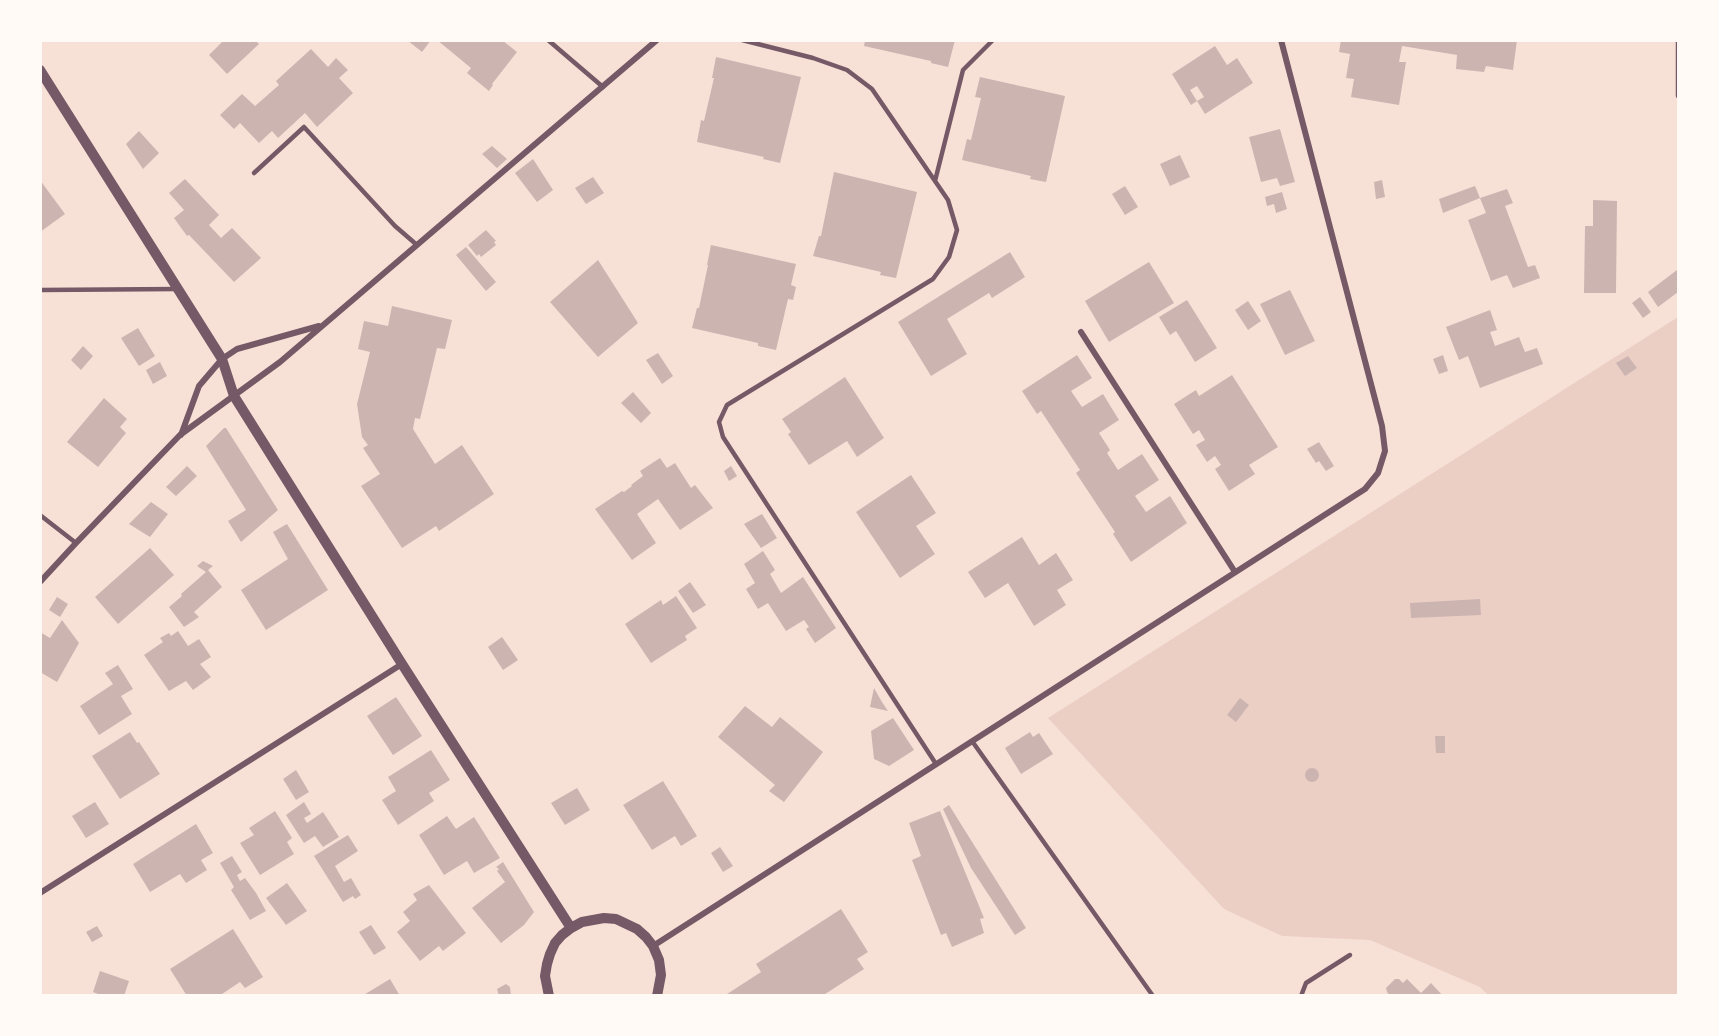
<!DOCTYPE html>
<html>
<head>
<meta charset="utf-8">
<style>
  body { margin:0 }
  #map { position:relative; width:1719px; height:1036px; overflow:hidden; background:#f7e1d7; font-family:"Alegreya Sans",sans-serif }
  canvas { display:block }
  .frame { position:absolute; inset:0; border:42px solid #fffaf5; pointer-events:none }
</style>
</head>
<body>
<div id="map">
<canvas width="1719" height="1036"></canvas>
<div class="frame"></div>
</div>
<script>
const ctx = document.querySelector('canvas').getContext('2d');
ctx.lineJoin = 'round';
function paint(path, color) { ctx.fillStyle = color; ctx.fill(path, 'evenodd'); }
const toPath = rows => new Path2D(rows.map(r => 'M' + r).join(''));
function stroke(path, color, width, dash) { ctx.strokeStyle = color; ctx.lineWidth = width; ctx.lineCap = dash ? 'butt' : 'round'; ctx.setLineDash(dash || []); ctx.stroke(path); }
paint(toPath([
  [1678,317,1678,995,1488,995,1480,987,1370,940,1282,936,1224,909,1048,718]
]), '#ebcfc5');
paint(toPath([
  [224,40,255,40,259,44,227,74,209,55],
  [407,40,431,40,422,52],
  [437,40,502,40,517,52,492,84,493,85,489,91,467,73,471,68],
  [865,40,955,40,948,67,931,63,931,61,864,46],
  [1341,40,1517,40,1513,70,1486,66,1484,72,1456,69,1457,55,1402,46,1399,62,1406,62,1399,105,1351,97,1354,79,1346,78,1350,54,1339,52],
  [1215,46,1227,65,1237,58,1253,83,1205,114,1197,101,1204,97,1197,86,1190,90,1197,101,1191,105,1172,74],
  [311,49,328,67,336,58,348,70,339,78,353,93,317,127,305,113,278,138,272,131,259,143,240,123,234,129,220,115,242,94,255,106,279,85,276,81],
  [716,57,801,77,780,163,763,159,764,157,697,142,701,120,704,121,714,78,712,78],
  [980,77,1065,96,1046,182,1030,179,1031,176,962,160,967,139,971,140,981,98,975,97],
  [1280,129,1295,182,1280,186,1277,178,1261,182,1249,137],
  [139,131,159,153,143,169,126,144],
  [492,146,507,159,497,168,482,154],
  [1180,155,1190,177,1170,186,1160,164],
  [533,159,553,190,537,202,515,173],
  [834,172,917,192,896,278,880,275,881,272,813,256,819,236,821,236],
  [593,177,604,193,586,204,575,188],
  [185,179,219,215,209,225,221,238,232,228,261,258,234,282,189,235,187,236,174,218,184,210,169,193],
  [40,180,65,214,40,232],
  [1382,180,1385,197,1376,199,1374,182],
  [1125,186,1138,207,1125,215,1112,194],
  [1475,186,1480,198,1443,213,1439,199],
  [1507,189,1513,203,1505,206,1528,267,1535,265,1540,278,1513,288,1507,275,1491,281,1468,220,1486,213,1480,198],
  [1282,192,1287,209,1276,213,1274,204,1267,206,1265,197],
  [1593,200,1617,201,1616,293,1584,293,1585,226,1593,226],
  [486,230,496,241,494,242,496,245,481,257,479,254,477,256,468,245],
  [711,245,796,264,791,285,796,287,793,300,788,299,776,350,758,346,758,343,692,328,697,308,699,308,708,265,707,265],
  [466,247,496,282,486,291,456,255],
  [1010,252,1025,277,992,298,989,293,947,319,967,354,931,376,898,322],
  [598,260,638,323,598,357,550,302],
  [1149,262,1174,303,1109,342,1085,301],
  [1677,270,1678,272,1678,292,1658,307,1648,292],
  [1290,290,1315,341,1285,355,1260,304],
  [1640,297,1651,312,1643,318,1632,303],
  [1187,300,1217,348,1195,362,1176,331,1170,335,1159,317],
  [1248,301,1261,321,1248,330,1235,310],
  [392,306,452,320,445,349,437,348,420,419,415,418,413,429,435,464,462,445,494,494,439,531,436,526,402,548,361,486,380,474,363,448,368,445,362,437,357,404,370,352,358,349,364,321,388,326],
  [1490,310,1497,330,1490,332,1495,346,1519,337,1525,352,1537,348,1543,364,1480,388,1468,356,1459,360,1446,327],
  [138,328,155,356,139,366,121,338],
  [83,346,93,356,81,370,71,360],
  [658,353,673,376,662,384,646,360],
  [1077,355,1092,378,1071,391,1082,407,1103,394,1119,420,1099,433,1110,450,1107,453,1118,470,1142,454,1159,480,1135,496,1146,512,1170,496,1187,523,1131,562,1113,534,1115,532,1076,473,1080,470,1041,411,1037,414,1022,391],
  [1443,355,1448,371,1439,374,1433,359],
  [1628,356,1637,368,1625,376,1616,363],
  [160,362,167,376,153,384,146,370],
  [1232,375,1278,447,1249,465,1255,474,1229,491,1215,469,1221,465,1215,456,1207,462,1196,445,1205,440,1199,430,1193,434,1174,404,1196,390,1199,396],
  [845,377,884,438,857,457,847,441,809,465,788,434,791,432,782,419],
  [633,392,651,413,641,423,621,403],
  [104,398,127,419,120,427,126,433,98,467,67,442],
  [224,428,226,428,278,510,241,542,228,521,246,510,206,446],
  [1319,442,1334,466,1326,471,1319,461,1316,463,1307,449],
  [660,458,667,468,675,463,691,488,695,485,713,508,680,530,658,499,637,514,656,543,632,560,595,509,622,491,624,492,632,486,631,485,643,476,640,471],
  [187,466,197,476,176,496,166,487],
  [731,466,737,476,729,481,724,471],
  [911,475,936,513,916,526,935,554,900,578,856,512],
  [151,502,168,514,150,537,129,524],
  [762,514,777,538,761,548,744,524],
  [287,524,328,590,266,630,241,590,288,559,273,532],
  [1022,537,1039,565,1056,553,1073,580,1057,590,1066,605,1034,626,1008,583,985,598,968,572],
  [150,548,174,575,118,624,95,597],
  [763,551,775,570,770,574,781,593,803,577,836,628,815,643,806,629,809,627,804,620,786,631,768,603,758,609,746,589,755,583,744,564],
  [203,561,213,566,208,570,222,587,194,612,199,617,184,627,169,607,182,596,181,594,206,572,197,566],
  [690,582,706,605,693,613,678,591],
  [676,596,697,628,685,636,687,640,651,663,625,624,661,600,663,605],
  [57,597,68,604,60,617,49,610],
  [1480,599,1481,615,1411,618,1410,603],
  [62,620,79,643,57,682,40,672,40,632,50,638],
  [178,631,188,646,199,639,211,657,200,664,211,677,193,690,186,681,169,691,144,655,163,642,160,638,169,633,171,636],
  [502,637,518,660,503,670,488,647],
  [118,665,133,689,121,696,132,714,99,735,80,706,113,684,105,673],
  [874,688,882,702,888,711,870,707],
  [396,697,422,736,393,755,367,716],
  [1240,698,1249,705,1236,722,1227,715],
  [745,706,772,727,780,717,823,752,784,802,769,791,775,785,718,737],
  [893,718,914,750,889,766,874,759,871,731],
  [130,732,137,743,139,742,160,774,120,799,92,756],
  [1030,732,1033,737,1039,733,1053,754,1021,774,1005,748],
  [1435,736,1445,736,1445,753,1436,753],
  [431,750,450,780,429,793,434,801,398,825,382,800,396,791,388,777],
  '1305 775a7 7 0 1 1 14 0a7 7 0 1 1-14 0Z',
  [296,770,309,792,296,800,283,779],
  [663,781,697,836,681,846,675,836,652,850,623,805],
  [577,788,590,810,565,825,551,803],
  [95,802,109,824,86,838,72,816],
  [304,802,311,814,304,818,307,823,323,812,339,837,323,847,315,836,304,843,286,815],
  [949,805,1026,928,1015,935,971,868,943,809],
  [275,811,292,838,287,842,294,854,260,875,240,843,254,835,249,828],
  [940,811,984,918,980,919,984,933,952,947,946,933,941,935,912,860,921,856,909,823],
  [447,816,456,829,474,817,500,858,474,873,467,861,444,875,419,835],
  [196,824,213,853,201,860,207,870,186,883,180,874,150,892,133,864],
  [348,835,358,851,335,866,344,882,351,878,361,895,355,899,353,896,343,902,314,856],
  [720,847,733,866,723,872,711,853],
  [232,856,242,872,237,875,240,881,245,878,256,893,266,911,250,920,231,890,234,887,220,863],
  [503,862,534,912,524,925,501,943,472,908,505,882,497,871,499,869,496,867],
  [287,883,307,911,286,925,266,898],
  [429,885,466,933,443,951,439,946,420,961,397,932,410,921,403,912,417,900,413,894],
  [841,909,868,952,857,959,864,969,822,996,724,996,761,972,756,964],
  [371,925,386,948,374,955,359,932],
  [97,926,103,936,92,942,86,932],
  [233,929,263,977,245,988,240,982,219,996,187,996,170,969],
  [100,971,129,981,124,996,103,996,93,992],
  [390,979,400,996,362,996],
  [1395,979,1399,979,1403,983,1407,979,1421,993,1431,983,1443,996,1390,996,1387,992,1386,988],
  [506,984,510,987,511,996,499,996,497,989]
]), '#ccb4b1');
stroke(toPath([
  [548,40,603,87],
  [742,40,813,58,847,70,872,89,948,200,957,230,949,257,933,279,727,405,719,422,723,437,936,764],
  [1678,96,1678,40],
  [254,173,304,127,395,226,417,245],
  [935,181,963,70,993,40],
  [40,290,178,289],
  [40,515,76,543],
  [972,741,1153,996],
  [1301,996,1306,983,1350,955]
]), '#755966', 4.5);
stroke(toPath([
  [1081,332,1235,572],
  [181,435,199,386,222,359,237,349,319,326],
  [40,582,76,543,180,435,280,362,657,40],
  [40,893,402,664],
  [653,946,1365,489,1378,473,1385,451,1382,426,1281,40]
]), '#755966', 6);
stroke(toPath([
  [40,70,222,359,234,396,402,664,571,928],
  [549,996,545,976,547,964,550,954,555,943,562,935,571,928,582,922,604,918,616,919,637,929,646,937,653,946,659,960,661,975,657,996]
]), '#755966', 10);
</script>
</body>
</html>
